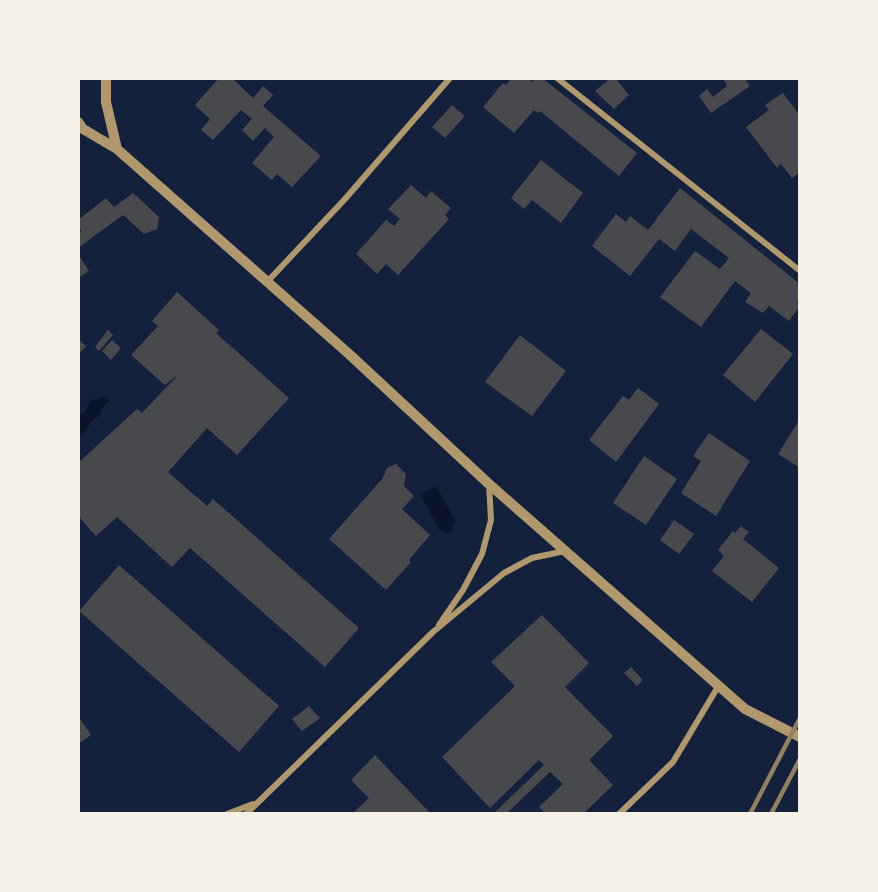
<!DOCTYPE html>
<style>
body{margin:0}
#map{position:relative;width:878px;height:892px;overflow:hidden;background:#14213d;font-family:Georgia,serif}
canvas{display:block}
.frame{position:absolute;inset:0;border:80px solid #f6f1e7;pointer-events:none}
</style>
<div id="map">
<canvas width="878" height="892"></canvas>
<div class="frame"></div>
</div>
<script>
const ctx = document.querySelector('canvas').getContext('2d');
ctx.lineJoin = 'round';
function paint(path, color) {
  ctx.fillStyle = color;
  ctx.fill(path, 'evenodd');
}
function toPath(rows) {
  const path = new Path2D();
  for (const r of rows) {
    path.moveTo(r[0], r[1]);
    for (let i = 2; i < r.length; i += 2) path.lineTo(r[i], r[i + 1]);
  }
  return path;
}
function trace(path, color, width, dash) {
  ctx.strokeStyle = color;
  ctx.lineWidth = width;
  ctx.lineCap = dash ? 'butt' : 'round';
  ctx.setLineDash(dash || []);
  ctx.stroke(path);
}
const water = toPath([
 [105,396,109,401,101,410,100,415,91,421,86,431,78,435,78,415,85,412,90,401],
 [436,486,456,522,453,524,453,530,447,534,443,530,440,531,420,494]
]);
const building = toPath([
 [219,78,232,78,253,98,263,86,273,95,263,106,321,156,292,187,277,174,272,180,252,163,274,137,265,128,253,141,242,130,252,119,241,110,213,140,201,130,210,119,195,105],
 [512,78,527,78,532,82,535,78,542,78,637,153,619,176,540,111,538,113,534,110,514,133,483,107,503,83,506,85],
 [611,78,615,78,629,95,614,109,595,91],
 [723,78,744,78,750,86,711,113,699,96,707,89,713,97,727,86],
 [783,93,800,116,800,172,792,178,781,164,777,168,746,127,769,110,765,105],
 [452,105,465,116,445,138,432,127],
 [541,160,583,193,561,223,532,200,524,209,511,198],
 [411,185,426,198,431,191,451,208,445,215,449,219,398,275,386,264,377,274,356,254,386,220,394,226,400,219,388,209],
 [680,188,800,284,800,298,797,303,800,306,789,321,769,306,763,313,745,302,751,293,735,281,701,327,660,297,695,251,720,269,729,258,691,229,675,251,659,239,630,276,592,246,616,214,626,222,630,216,648,230],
 [133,193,159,217,157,229,144,234,123,215,78,248,78,234,81,232,78,220,106,198,114,207],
 [78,254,89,271,78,278],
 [177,292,219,330,216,333,289,398,237,455,207,428,168,472,207,506,213,499,359,628,325,667,190,548,172,567,117,517,96,536,78,516,78,463,137,409,142,413,179,374,165,385,131,355,158,326,152,321],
 [761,329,793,354,755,402,723,375],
 [108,330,113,335,99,351,95,347],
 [520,335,566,371,532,416,485,382],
 [78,339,86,346,78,355],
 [112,340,121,348,111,360,102,351],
 [638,388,659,404,616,462,589,440,623,396,629,400],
 [800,419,800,468,778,454],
 [709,433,750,461,716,516,681,493,701,461,693,456],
 [644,456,677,479,646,525,613,503],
 [396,464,406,474,404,486,414,496,402,509,430,535,409,560,411,562,386,590,329,539,382,479,387,468],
 [674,520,694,534,679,554,660,540],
 [741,526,749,532,743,539,779,568,752,602,712,571,724,556,718,550,733,531,735,533],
 [119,565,279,706,239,752,79,611],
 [542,615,589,663,565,687,613,736,589,760,613,785,583,814,546,814,539,807,563,784,550,772,506,814,493,814,544,765,539,760,490,808,442,757,515,686,491,662],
 [631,667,643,680,637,686,624,673],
 [309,706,320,718,302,731,292,719],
 [78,716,91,735,78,744],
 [375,755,431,814,352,814,369,798,351,780]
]);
const minor = toPath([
 [557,78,799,270],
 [267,282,345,199,450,78],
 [439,625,463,590,482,554,491,520,489,484],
 [227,814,253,804],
 [246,814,433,632,504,573,532,558,565,551],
 [619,814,673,762,719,685]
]);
const tertiary = toPath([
 [106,78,106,102,117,149],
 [78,122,83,129,117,149,349,354,489,484,745,709,800,737]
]);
const rail = toPath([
 [750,814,800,718],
 [771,814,800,759]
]);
paint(water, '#0b132b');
paint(building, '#48494c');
trace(minor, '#b1986c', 6);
trace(tertiary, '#b1986c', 10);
trace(rail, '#918062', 4.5);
</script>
